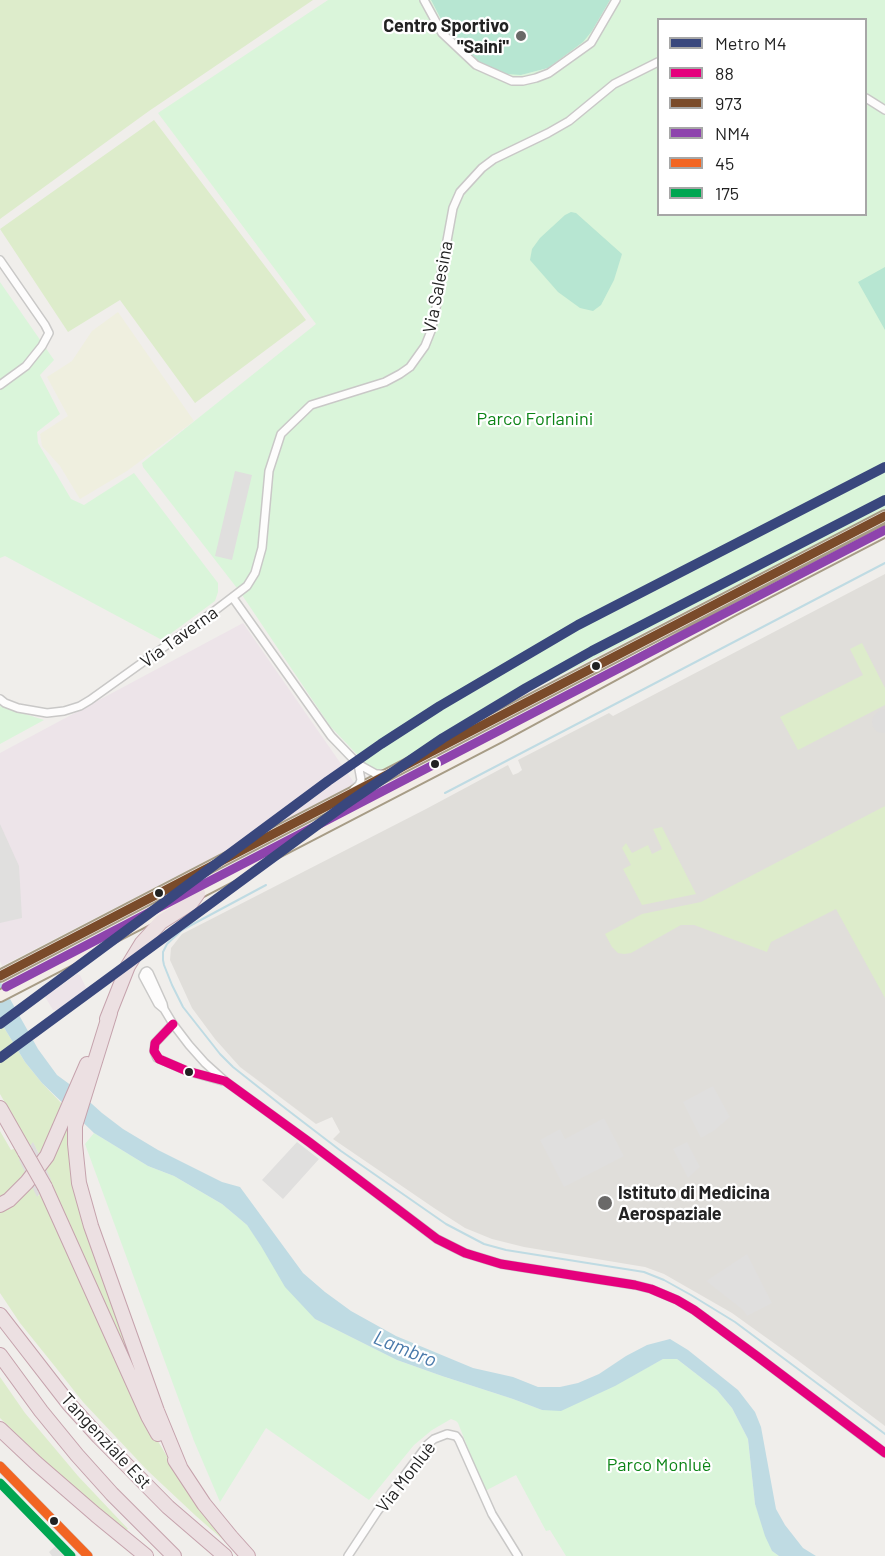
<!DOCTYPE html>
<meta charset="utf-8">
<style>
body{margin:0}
#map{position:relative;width:885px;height:1556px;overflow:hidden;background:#f0eeeb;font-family:Barlow,sans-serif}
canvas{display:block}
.legend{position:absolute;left:657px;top:18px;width:210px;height:198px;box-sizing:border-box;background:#fff;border:2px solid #a7a7a7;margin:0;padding:8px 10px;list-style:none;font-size:18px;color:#222}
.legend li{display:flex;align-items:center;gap:12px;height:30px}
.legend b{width:30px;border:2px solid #a7a7a7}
</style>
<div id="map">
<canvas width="885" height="1556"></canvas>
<ul class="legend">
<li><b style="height:8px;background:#39477d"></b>Metro M4</li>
<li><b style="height:8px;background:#e5007d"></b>88</li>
<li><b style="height:8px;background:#7a4b2a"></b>973</li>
<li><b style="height:8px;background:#8e44ad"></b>NM4</li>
<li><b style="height:8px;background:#f26522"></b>45</li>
<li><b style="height:8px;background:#00a651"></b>175</li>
</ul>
</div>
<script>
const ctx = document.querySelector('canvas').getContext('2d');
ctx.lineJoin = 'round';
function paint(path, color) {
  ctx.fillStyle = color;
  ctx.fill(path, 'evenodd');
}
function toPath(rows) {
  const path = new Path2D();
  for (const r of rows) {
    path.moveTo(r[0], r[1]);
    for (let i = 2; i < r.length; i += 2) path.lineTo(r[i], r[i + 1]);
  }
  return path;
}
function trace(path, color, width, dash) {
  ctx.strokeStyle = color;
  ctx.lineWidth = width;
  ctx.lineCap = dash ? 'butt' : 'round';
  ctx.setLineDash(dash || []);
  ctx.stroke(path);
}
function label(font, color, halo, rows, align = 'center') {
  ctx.font = font + ' Barlow,sans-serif';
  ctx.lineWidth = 4.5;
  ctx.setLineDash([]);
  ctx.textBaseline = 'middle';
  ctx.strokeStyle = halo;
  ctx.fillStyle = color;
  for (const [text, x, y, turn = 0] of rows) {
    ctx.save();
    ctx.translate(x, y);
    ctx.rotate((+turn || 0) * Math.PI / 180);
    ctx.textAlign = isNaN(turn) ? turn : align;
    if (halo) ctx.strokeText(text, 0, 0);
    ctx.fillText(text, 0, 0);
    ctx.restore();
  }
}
const industrial = toPath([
 [243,623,355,784,2,966,0,961,0,753],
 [77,974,80,975,87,990,59,1010,53,1010,44,995,50,990,53,991]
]);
const airport = toPath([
 [885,574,885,1426,796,1359,732,1313,664,1274,645,1267,524,1247,492,1239,465,1228,434,1208,333,1139,340,1132,332,1117,316,1124,240,1067,215,1039,192,1008,170,960,171,948,182,934,426,809,508,765,513,775,518,773,522,770,518,760,609,713,613,716]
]);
const farmland = toPath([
 [118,312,194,421,127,471,80,499,60,466,42,446,40,434,68,416,47,377,72,361,92,331]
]);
const grass = toPath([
 [0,0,313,0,149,111,0,219],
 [154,120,306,320,195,403,120,300,68,332,0,229],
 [862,643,885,688,885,705,798,750,780,717,863,675,850,649],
 [885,806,885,998,836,909,771,942,767,952,694,925,681,925,631,953,624,954,618,953,612,947,605,934,642,914,701,902],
 [662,827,696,894,642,905,623,869,631,865,622,848,626,843,632,853,648,845,652,854,662,849,653,829],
 [0,1021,25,1062,42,1083,64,1106,43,1151,39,1154,33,1143,30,1146,0,1094],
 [70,1120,71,1153,145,1392,49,1182,45,1167],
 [0,1131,11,1150,19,1147,26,1174,15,1187,0,1199],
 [30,1182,38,1196,42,1190,148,1422,159,1443,171,1463,230,1543,228,1544,196,1516,148,1471,115,1436,83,1402,57,1369,20,1323,0,1293,0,1209],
 [0,1377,25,1413,78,1476,128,1529,125,1531,53,1469,0,1418]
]);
const park = toPath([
 [328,0,431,0,446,29,521,75,548,68,592,31,610,0,885,0,885,509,469,722,386,768,377,770,368,766,330,726,240,592,143,467,142,463,316,324,158,113],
 [658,20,866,20,866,214,658,214],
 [0,282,54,360,40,375,60,414,37,432,38,443,71,499,84,505,134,473,218,583,218,592,215,601,162,640,5,556,0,558],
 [0,706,44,720,0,744],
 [94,1133,148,1166,174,1176,222,1204,247,1225,315,1319,397,1360,442,1376,513,1399,542,1410,593,1396,663,1359,677,1359,717,1390,732,1408,748,1439,755,1504,772,1551,779,1556,566,1556,550,1530,546,1531,516,1475,485,1491,458,1423,456,1421,451,1419,432,1430,414,1445,369,1500,266,1428,220,1502,194,1441,85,1144]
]);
const pitch = toPath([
 [431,0,610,0,592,31,583,42,548,68,521,75,507,74,476,61,446,29],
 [571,212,576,213,622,254,614,280,601,305,593,311,580,308,558,292,530,260,532,249,540,238,565,215],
 [885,267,885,330,858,282]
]);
const parking = toPath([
 [235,471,252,475,232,560,215,556],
 [0,824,19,866,22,918,0,923],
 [713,1086,730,1117,715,1130,701,1138,683,1102],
 [604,1118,624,1156,564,1187,540,1140,560,1129,565,1139],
 [297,1142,319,1159,283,1199,262,1180],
 [687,1142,700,1167,688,1178,673,1149],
 [747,1254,772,1303,747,1316,743,1310,706,1281],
 [62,1540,78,1556,52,1556,49,1552]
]);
const water = toPath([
 [0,981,38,1049,57,1075,72,1086,102,1113,123,1129,158,1150,222,1182,240,1187,303,1273,325,1292,351,1311,396,1336,473,1368,513,1377,538,1387,560,1387,578,1383,599,1374,626,1356,647,1345,670,1339,688,1350,738,1390,755,1412,761,1427,776,1509,785,1525,803,1548,816,1556,779,1556,772,1551,765,1536,755,1504,748,1439,732,1408,717,1390,677,1359,663,1359,615,1386,561,1411,542,1410,513,1399,442,1376,397,1360,315,1319,285,1287,261,1246,247,1225,222,1204,174,1176,148,1166,94,1133,42,1083,25,1062,0,1021]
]);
const pier = toPath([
 [33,1142,51,1179,37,1197,19,1160]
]);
const stream = toPath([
 [445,793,885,563],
 [266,885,182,930,167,944,163,952,163,960,164,965,172,985,183,1007,220,1054,233,1067,281,1105,341,1151,446,1224,484,1244,506,1250,644,1272,664,1280,691,1295,735,1322,885,1434]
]);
const taxiway = toPath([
 [883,722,885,720]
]);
const street = toPath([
 [424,0,442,33,476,65,512,81,523,81,536,78,549,73,591,43,616,0],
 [866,98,885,110],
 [0,260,45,325,49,333,42,346,26,366,0,385],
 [233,598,331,736,358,764,376,774,384,774],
 [0,699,5,703,18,708,47,713,64,711,80,706,90,700,213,612,247,586,255,573,262,548,269,471,281,434,311,405,385,382,400,374,410,367,425,346,431,331,435,315,442,268,453,208,460,192,482,168,494,159,548,133,569,121,614,84,658,62],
 [354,789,359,785,361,780,358,764],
 [164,1009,158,1004,143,976,145,972,147,971,149,973,163,1004,164,1009,173,1024,189,1045,205,1063,225,1081,309,1142,437,1239,465,1253,501,1264,635,1285,651,1289,677,1300,694,1310,758,1357,885,1453],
 [173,1024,155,1043,154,1051,157,1058,187,1071,223,1081],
 [0,1466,88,1556],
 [348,1556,377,1512,428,1444,434,1439,447,1434,456,1436,459,1440,492,1514,518,1556]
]);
const primary = toPath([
 [0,976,885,516],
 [0,996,499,737,733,610,885,531]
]);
const highway = toPath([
 [110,1013,75,1126,75,1144,79,1183,91,1226,157,1411,180,1467],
 [107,1019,128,966,142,943,161,922,191,903,198,893],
 [0,1108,25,1152],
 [45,1187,148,1416,158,1434],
 [0,1205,9,1200,27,1182,47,1156,87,1064],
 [0,1315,69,1404,99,1437,168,1507,225,1556],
 [0,1355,41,1411,77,1455,112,1494,174,1556],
 [0,1429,36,1463,96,1515,146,1556],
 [175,1460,204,1504,231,1537,248,1556]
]);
const highwayBridge = toPath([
 [25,1152,45,1187]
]);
const bus1 = toPath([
 [173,1024,155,1043,154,1051,159,1059,187,1071,225,1081,309,1142,437,1239,465,1253,501,1264,635,1285,651,1289,677,1300,694,1310,758,1357,885,1453]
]);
const bus2 = toPath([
 [0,976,885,516]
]);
const bus3 = toPath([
 [6,987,885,530]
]);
const bus4 = toPath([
 [0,1466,88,1556]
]);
const bus5 = toPath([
 [0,1483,71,1556]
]);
const metro1 = toPath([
 [0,1024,328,781,381,744,440,706,578,625,885,467],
 [0,1058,346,804,443,738,526,688,592,651,885,500]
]);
const markers = [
 [521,36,6,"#6a6968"],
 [596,666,5,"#222"],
 [435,764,5,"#222"],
 [159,893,5,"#222"],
 [189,1072,5,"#222"],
 [605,1203,8,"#6a6968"],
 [54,1521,5,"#222"]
];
const poiNames = [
 ["Centro Sportivo",509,26],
 ["\"Saini\"",509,47],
 ["Istituto di Medicina",618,1193,"left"],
 ["Aerospaziale",618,1214,"left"]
];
const streetNames = [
 ["Via Salesina",438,287,-79],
 ["Via Taverna",179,637,-36],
 ["Tangenziale Est",106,1441,47],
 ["Via Monluè",406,1477,-52]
];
const parkNames = [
 ["Parco Forlanini",535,419],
 ["Parco Monluè",659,1465]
];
const waterNames = [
 ["Lambro",405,1349,22]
];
paint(industrial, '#ede4e9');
paint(airport, '#e0deda');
paint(farmland, '#efefdf');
paint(grass, '#ddeccb');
paint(park, '#daf5da');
paint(pitch, '#b7e6d2');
paint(parking, '#e0dfde');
paint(water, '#bfdbe3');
paint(pier, '#dedddd');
trace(stream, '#bfdbe3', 2);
trace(taxiway, '#dedddc', 22);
trace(street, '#c9c8c7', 10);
trace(primary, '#a79c86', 14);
trace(highway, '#c5a2ac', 16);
trace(street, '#fdfcfc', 7);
trace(primary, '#f3ede7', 10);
trace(highway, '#ece0e2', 14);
trace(highwayBridge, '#c5a2ac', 16, []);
trace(highwayBridge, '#ece0e2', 14);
trace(bus1, '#e5007d', 9);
trace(bus2, '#7a4b2a', 9);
trace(bus3, '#8e44ad', 9);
trace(bus4, '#f26522', 9);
trace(bus5, '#00a651', 9);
trace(metro1, '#39477d', 10);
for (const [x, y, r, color] of markers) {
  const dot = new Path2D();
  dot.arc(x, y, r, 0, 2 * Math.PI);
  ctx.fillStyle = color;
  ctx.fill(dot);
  trace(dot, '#fff', 2);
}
label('bold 18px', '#222', '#fff', poiNames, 'right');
label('18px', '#222', '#fff', streetNames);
label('18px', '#0c8416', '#fff', parkNames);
label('italic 20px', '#4a7aab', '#fff', waterNames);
</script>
